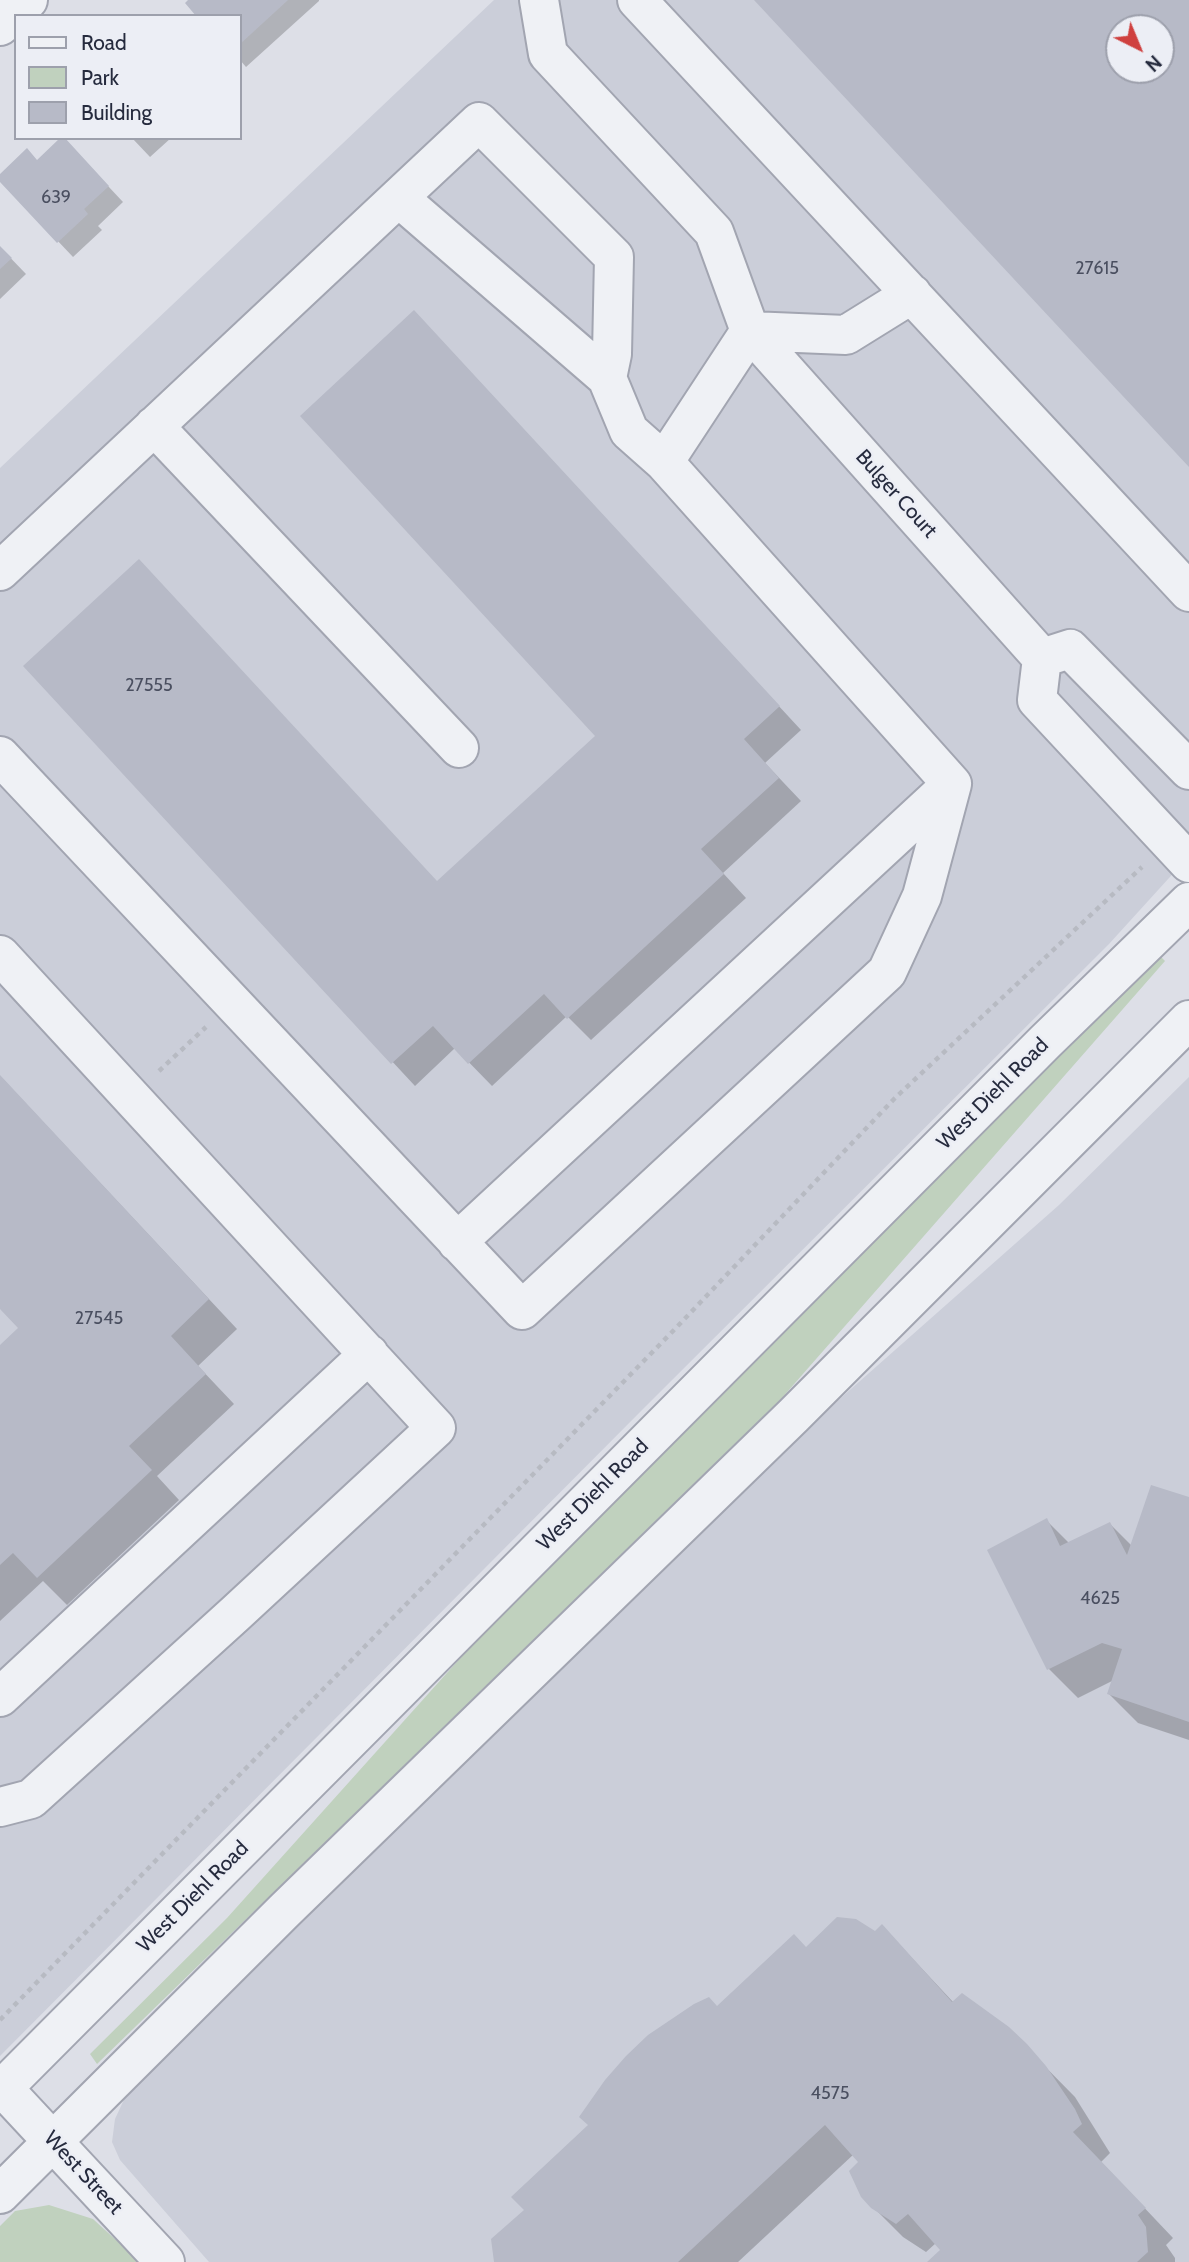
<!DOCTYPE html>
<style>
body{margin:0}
#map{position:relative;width:1189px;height:2262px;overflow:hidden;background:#dddfe7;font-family:Cabin,sans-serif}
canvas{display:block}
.legend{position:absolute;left:14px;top:14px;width:228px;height:126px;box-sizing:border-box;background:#eceef5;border:2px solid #9da0ac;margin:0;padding:9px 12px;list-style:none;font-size:21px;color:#262b3e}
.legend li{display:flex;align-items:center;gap:14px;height:35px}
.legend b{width:35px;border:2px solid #9da0ac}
.north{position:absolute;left:1105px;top:14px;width:70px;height:70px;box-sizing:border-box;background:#eceef5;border:2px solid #9da0ac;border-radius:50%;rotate:137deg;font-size:19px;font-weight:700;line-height:28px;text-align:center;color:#262b3e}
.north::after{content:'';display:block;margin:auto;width:24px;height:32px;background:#cf403f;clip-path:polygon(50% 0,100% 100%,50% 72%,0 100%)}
</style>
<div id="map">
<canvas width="1189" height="2262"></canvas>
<ul class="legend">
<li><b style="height:9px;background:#eff1f5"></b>Road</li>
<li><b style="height:19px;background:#c0d1be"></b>Park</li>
<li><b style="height:19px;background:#b7bac7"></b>Building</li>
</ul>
<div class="north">N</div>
</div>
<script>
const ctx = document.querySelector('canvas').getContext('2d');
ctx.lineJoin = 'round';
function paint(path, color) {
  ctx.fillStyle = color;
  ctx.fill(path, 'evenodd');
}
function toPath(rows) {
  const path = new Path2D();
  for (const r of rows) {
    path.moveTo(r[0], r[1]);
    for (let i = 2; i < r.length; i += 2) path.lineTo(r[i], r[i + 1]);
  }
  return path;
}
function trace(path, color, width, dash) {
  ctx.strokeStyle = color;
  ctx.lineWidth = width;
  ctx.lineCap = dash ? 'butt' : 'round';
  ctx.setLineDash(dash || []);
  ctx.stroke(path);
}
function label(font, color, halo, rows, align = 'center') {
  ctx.font = font + ' Cabin,sans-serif';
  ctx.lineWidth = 5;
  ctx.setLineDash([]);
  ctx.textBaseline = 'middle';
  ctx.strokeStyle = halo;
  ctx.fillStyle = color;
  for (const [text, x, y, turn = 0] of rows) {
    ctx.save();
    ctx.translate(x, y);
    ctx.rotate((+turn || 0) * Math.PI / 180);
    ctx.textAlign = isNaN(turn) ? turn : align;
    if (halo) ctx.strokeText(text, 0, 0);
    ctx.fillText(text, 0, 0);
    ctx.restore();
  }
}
const built = toPath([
 [494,0,1189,0,1189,856,1109,944,646,1406,0,2056,0,468],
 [1119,28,1161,28,1161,70,1119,70],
 [1189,1077,1189,2262,209,2262,120,2160,112,2142,115,2119,128,2091,808,1427,1059,1205]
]);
const green = toPath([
 [1161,957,1165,961,781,1399,97,2064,90,2054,227,1918,481,1635,964,1148],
 [49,2205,93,2219,140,2262,0,2262,0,2226,15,2211]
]);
const shadow = toPath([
 [191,0,319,0,319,1,246,67,240,60,240,16],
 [132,138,171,138,150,157],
 [78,154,123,202,98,226,102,230,73,257,0,180,0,176],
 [0,247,26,274,0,299],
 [436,335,801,730,765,763,801,801,723,873,746,898,591,1040,567,1016,492,1086,455,1048,415,1086,25,666,438,883,597,736],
 [0,1076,237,1329,198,1366,234,1404,157,1476,179,1500,67,1605,43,1581,0,1621,0,1347,20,1328,0,1307],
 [1189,1499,1189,1740,1138,1723,1109,1694,1114,1680,1078,1698,1049,1669,989,1550,1046,1520,1069,1543,1110,1524,1132,1546],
 [882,1926,954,2003,1007,2028,1075,2097,1110,2153,1101,2162,1173,2238,1166,2245,1175,2258,1175,2262,930,2262,943,2250,936,2243,926,2252,903,2237,873,2207,861,2162,854,2154,738,2262,496,2262,526,2210,718,2008,806,1949,875,1933]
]);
const building = toPath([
 [188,0,288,0,240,44,240,16,196,16,185,3],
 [754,0,1189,0,1189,467],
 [1119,28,1161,28,1161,70,1119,70],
 [60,138,65,138,109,186,84,209,88,214,57,243,0,182,0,174,27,148,37,160],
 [0,246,12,258,0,269],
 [414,310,780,706,744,739,779,778,701,849,724,874,567,1019,544,994,468,1064,433,1026,391,1064,23,666,139,559,437,881,595,736,300,416],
 [0,1075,209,1299,171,1336,206,1374,129,1446,152,1470,37,1578,13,1553,0,1565,0,1345,18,1328,0,1309],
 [1151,1485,1189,1497,1189,1722,1107,1694,1122,1649,1102,1643,1047,1670,987,1550,1047,1518,1060,1546,1110,1522,1127,1555],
 [837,1917,856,1919,875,1931,882,1924,952,2002,962,1993,1009,2027,1027,2044,1046,2066,1075,2109,1082,2124,1073,2132,1146,2208,1138,2215,1146,2227,1148,2252,1137,2262,927,2262,940,2250,908,2214,896,2224,871,2208,861,2197,849,2171,858,2162,825,2125,678,2262,494,2262,491,2239,524,2210,511,2197,588,2125,579,2117,605,2080,626,2056,648,2035,694,2004,709,1997,717,2006,794,1934,806,1947]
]);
const path = toPath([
 [159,1071,206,1027],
 [0,2020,674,1330,895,1098,1142,867]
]);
const minor = toPath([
 [539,0,548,54,714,232,750,331,1042,658,1037,700,1189,863],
 [637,0,1189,592],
 [0,26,28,0],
 [399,198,607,378],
 [750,331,846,335,912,294],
 [154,426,459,748],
 [0,571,479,122,614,257,612,354,607,378,629,431,664,462,750,331],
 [1042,658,1070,649,1189,770],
 [0,756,522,1310,887,972,922,896,952,784,664,462],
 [0,955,436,1428,235,1614,31,1799,0,1807],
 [457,1242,952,784],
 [0,1697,369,1354],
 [0,2085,165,2262],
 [0,2091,1045,1042,1189,902],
 [0,2194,284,1911,793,1416,1189,1020]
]);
const numberNames = [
 ["639",56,198],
 ["27615",1097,269],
 ["27555",149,686],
 ["27545",99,1319],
 ["4625",1100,1599],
 ["4575",830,2094]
];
const streetNames = [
 ["Bulger Court",896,494,48],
 ["West Diehl Road",993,1094,-45],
 ["West Diehl Road",593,1495,-45],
 ["West Diehl Road",193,1897,-45],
 ["West Street",83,2173,47]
];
paint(built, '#cbced9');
paint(green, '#c0d1be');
paint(shadow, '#0003');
paint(building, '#b7bac7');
trace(minor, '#a2a5b1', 42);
trace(path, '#b7bac2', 4.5, [5, 5]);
trace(minor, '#eff1f5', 38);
label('18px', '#4a4f60', null, numberNames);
label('21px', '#262b3e', '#eceef5', streetNames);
</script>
